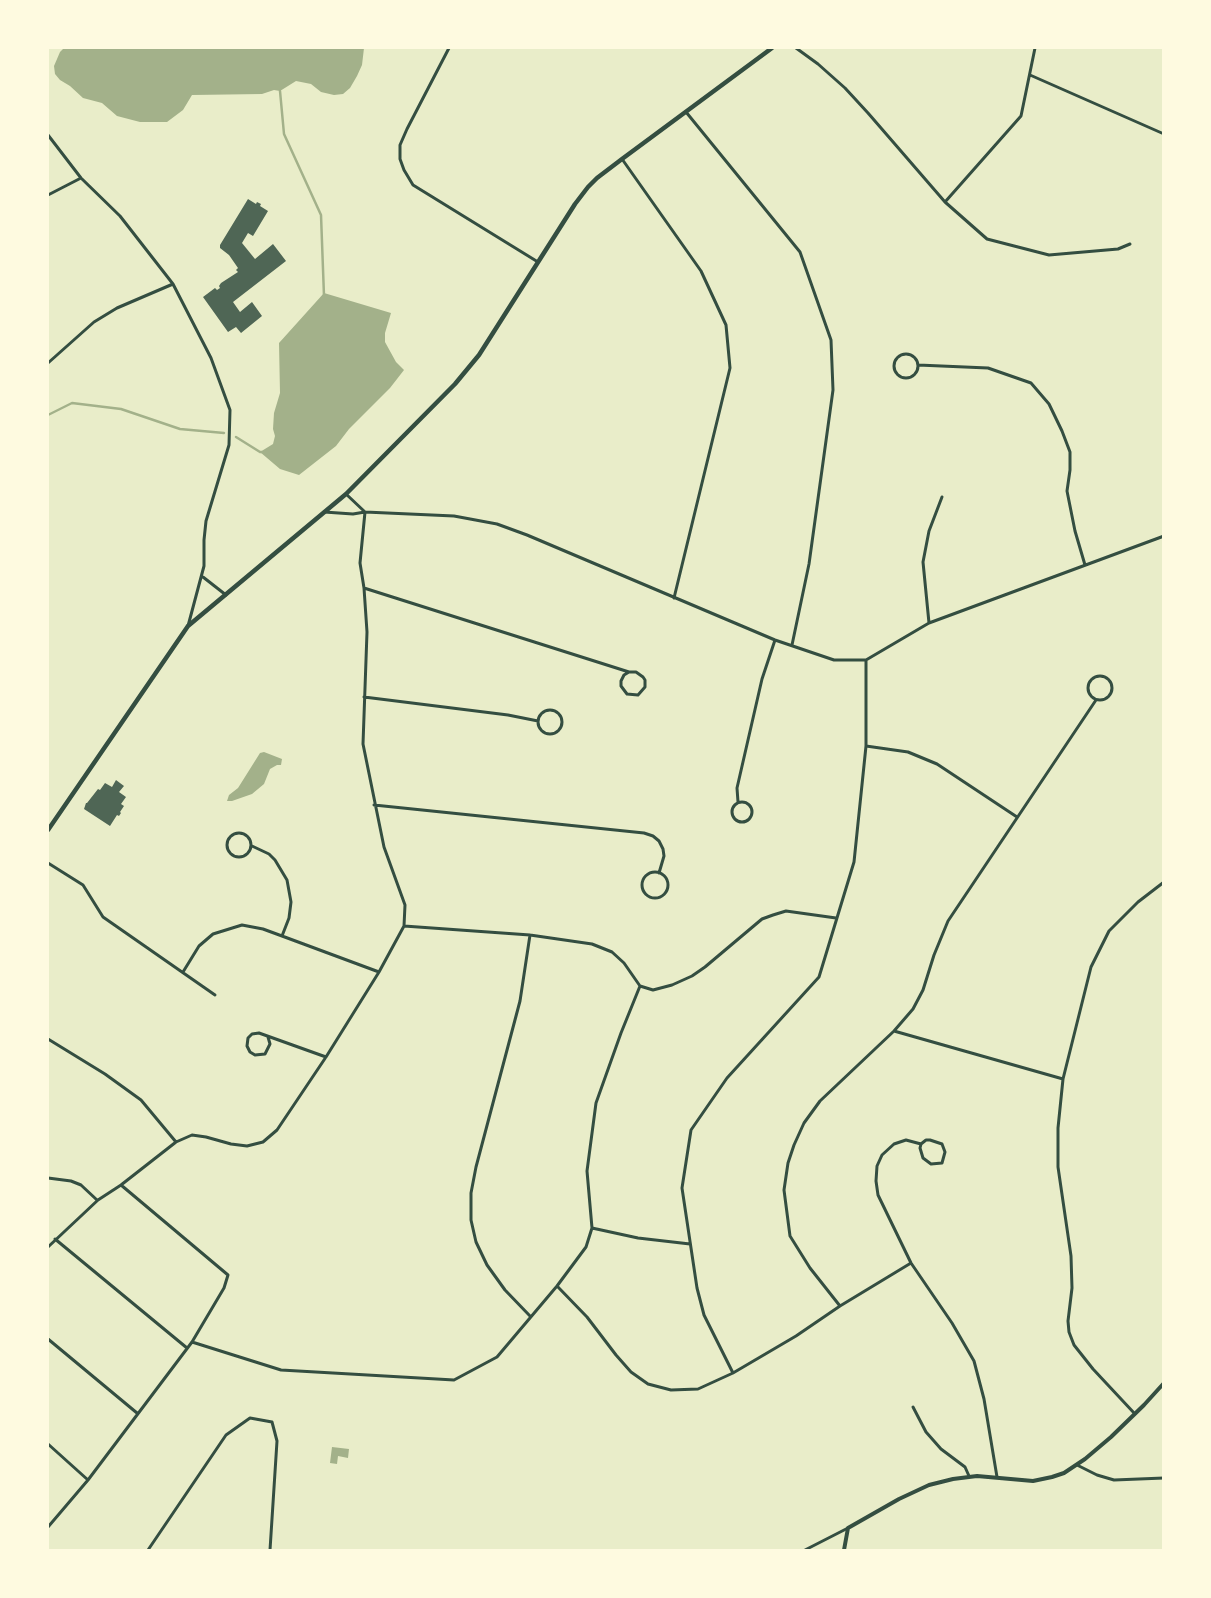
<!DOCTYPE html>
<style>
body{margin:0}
#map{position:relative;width:1211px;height:1598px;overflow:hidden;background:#e9edc9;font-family:"PT Sans Narrow",sans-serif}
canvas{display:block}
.frame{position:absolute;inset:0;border:49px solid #fefae0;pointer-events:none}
</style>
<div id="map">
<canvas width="1211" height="1598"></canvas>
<div class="frame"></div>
</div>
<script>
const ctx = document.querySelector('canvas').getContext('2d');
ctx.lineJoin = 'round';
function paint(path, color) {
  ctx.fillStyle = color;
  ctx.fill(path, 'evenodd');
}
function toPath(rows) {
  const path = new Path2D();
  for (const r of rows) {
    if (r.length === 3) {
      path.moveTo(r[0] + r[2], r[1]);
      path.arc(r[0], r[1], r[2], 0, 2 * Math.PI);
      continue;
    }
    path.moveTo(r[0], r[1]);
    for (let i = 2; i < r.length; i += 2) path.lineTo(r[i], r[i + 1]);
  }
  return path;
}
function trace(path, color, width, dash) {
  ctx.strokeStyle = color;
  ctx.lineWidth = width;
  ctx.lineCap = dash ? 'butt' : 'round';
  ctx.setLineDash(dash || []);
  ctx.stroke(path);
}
const water = toPath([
 [64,48,364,48,362,65,357,76,350,88,343,94,334,95,321,92,311,84,296,81,280,91,274,90,262,94,192,95,183,110,167,122,140,122,117,116,102,103,83,98,70,86,60,80,55,74,54,66,60,52],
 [324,293,391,313,385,333,385,342,396,362,404,370,390,388,349,429,336,446,299,475,280,469,260,452,273,444,275,436,273,429,274,413,280,393,279,343],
 [264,752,282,759,281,765,277,765,270,769,264,784,252,794,232,801,227,801,229,795,238,788,260,753],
 [332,1447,349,1449,348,1458,338,1456,337,1464,330,1463]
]);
const stream = toPath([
 [280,91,284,134,321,215,324,296],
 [48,415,72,403,121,409,180,429,224,433],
 [236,437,260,452,262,452]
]);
const building = toPath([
 [248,199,256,204,257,202,261,204,260,206,268,211,253,236,248,233,242,243,255,259,273,244,286,261,233,302,240,312,252,302,262,316,241,333,236,327,228,332,203,297,215,288,217,290,220,288,219,286,221,283,238,272,236,270,238,268,229,255,220,248,220,245],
 [116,780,124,786,119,792,126,797,121,804,124,806,120,812,121,813,119,816,117,815,110,826,84,809,86,803,87,803,98,789,100,790,105,783,112,787]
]);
const minor = toPath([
 [449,48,407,129,400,145,400,159,404,170,413,185,538,262],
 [796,48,818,64,845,88,868,113,945,202,987,239,1049,255,1118,249,1130,244],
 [1030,75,1164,134],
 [686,112,800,252,831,340,833,390,809,564,792,645],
 [48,135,81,178,120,216,173,284,211,358,230,410,229,445,206,521,204,540,204,566,188,626],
 [622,159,701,271,726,325,730,368,674,598],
 [48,195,81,178],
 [945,202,1021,116,1035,48],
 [906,366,12],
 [48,363,94,322,117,308,173,284],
 [918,365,988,368,1031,383,1049,404,1062,431,1070,452,1070,470,1067,491,1075,531,1085,565],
 [346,494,365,512,454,516,497,524,527,535,775,640,834,660,866,660,929,623,1164,536],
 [203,577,226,595],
 [364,588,629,672,636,672,643,677,645,680,645,687,638,695,627,694,621,686,621,681,624,675,629,672],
 [929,623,923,562,929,531,942,497],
 [1100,688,12],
 [364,697,508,715,538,721],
 [550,722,12],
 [866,746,908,752,937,764,1017,817],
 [742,812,10],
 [738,802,737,788,762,679,775,640],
 [374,805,644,833,653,836,659,841,663,849,664,856,659,873],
 [239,845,12],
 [252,846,269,854,275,860,287,880,291,902,289,918,282,936],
 [48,863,83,885,103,917,215,995],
 [655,885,13],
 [404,926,530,935,592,944,612,952,624,963,640,986],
 [530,935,520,1001,476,1167,471,1193,471,1220,476,1242,487,1265,505,1290,530,1316],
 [183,972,199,946,213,934,242,925,263,929,282,936,379,972],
 [640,986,653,990,672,985,692,976,705,967,762,919,773,915,786,911,836,918],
 [894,1031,1063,1079],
 [268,1037,270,1044,265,1054,255,1055,250,1052,247,1046,248,1038,252,1034,259,1033,326,1057],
 [48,1039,105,1074,141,1100,176,1142],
 [926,1140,930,1140,942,1144,945,1152,942,1163,931,1164,923,1158,920,1148,921,1144,926,1140],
 [921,1144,906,1140,894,1144,882,1155,877,1166,876,1181,878,1195,911,1263,952,1323,974,1361,984,1399,997,1477],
 [48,1178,71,1181,81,1185,97,1200],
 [592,1228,638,1238,690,1244],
 [55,1239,187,1348],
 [48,1247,98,1200,121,1185,176,1142,192,1135,206,1137,231,1144,247,1146,263,1142,277,1130,326,1057,379,972,404,926,405,905,384,847,363,744,367,632,364,588,360,563,365,512,353,514,324,512],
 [557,1286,587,1317,616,1355,631,1372,648,1384,671,1390,698,1389,733,1373,796,1336,840,1306,911,1263],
 [840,1306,810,1268,790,1236,784,1190,788,1163,794,1145,804,1123,820,1101,894,1031,913,1009,923,990,934,955,948,921,1096,700],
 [48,1339,137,1413],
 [192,1342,281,1370,454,1380,497,1357,557,1286,586,1247,592,1228,587,1171,596,1103,621,1033,640,986],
 [733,1373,704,1315,697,1288,682,1188,691,1130,727,1078,819,977,854,862,866,746,866,660],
 [913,1407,926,1432,941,1449,965,1467,969,1476],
 [1135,1414,1093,1369,1074,1345,1069,1332,1068,1321,1072,1288,1071,1256,1058,1167,1058,1128,1063,1079,1091,967,1109,931,1138,902,1164,882],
 [48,1444,88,1480],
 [1077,1465,1097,1475,1114,1480,1164,1478],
 [48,1527,88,1480,192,1342,224,1288,228,1275,121,1185],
 [148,1550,226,1435,250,1418,272,1422,277,1441,270,1550],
 [805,1550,848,1528]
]);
const tertiary = toPath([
 [844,1550,848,1528,899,1499,929,1485,953,1479,977,1476,1033,1481,1052,1477,1064,1473,1085,1459,1111,1437,1144,1405,1164,1383]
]);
const secondary = toPath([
 [48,830,188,626,346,494,455,384,479,355,575,204,588,187,597,178,622,159,772,48]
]);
paint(water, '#a3b18a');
trace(stream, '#a3b18a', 2.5);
paint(building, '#4f6655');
trace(minor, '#344e41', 3);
trace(tertiary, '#344e41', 4);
trace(secondary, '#344e41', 4.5);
</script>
